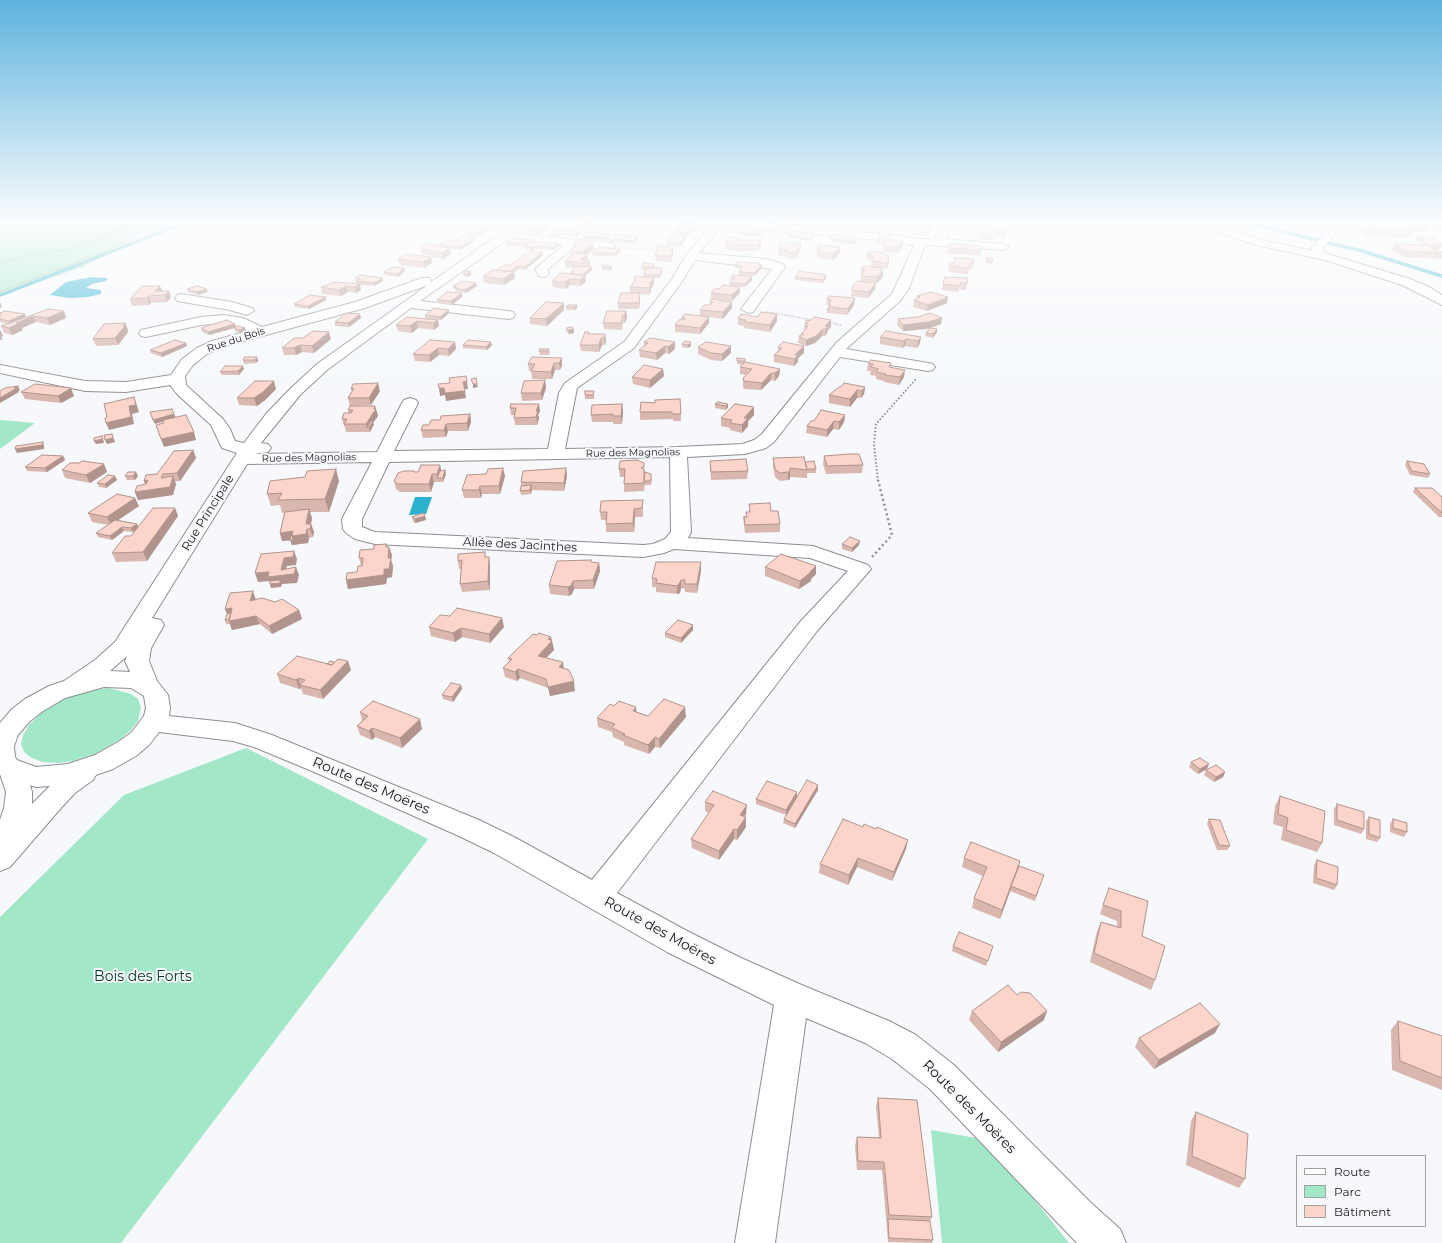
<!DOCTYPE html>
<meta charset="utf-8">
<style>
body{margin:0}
#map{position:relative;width:1442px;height:1243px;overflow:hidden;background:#f6f8fb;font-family:Montserrat,sans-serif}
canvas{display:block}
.legend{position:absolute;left:1296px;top:1155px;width:130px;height:72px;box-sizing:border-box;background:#f6f8fb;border:1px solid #a0a2a4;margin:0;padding:5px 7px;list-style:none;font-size:12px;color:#202122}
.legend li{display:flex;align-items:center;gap:8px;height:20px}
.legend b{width:20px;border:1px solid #a0a2a4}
</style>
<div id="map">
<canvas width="1442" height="1243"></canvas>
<ul class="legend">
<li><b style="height:5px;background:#fff"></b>Route</li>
<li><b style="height:11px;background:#a2e8c7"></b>Parc</li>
<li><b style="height:11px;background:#fcd4ca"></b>Bâtiment</li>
</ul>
</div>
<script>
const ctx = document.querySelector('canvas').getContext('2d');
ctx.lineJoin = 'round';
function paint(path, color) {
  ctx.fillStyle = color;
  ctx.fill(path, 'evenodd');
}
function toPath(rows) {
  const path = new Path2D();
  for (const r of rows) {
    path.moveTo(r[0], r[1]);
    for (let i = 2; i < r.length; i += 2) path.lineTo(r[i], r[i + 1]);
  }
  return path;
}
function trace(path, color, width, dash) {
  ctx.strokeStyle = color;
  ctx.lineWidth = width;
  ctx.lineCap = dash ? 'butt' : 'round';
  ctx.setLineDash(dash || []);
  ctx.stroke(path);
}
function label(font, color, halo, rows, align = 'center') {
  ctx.font = font + ' Montserrat,sans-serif';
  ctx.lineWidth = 4;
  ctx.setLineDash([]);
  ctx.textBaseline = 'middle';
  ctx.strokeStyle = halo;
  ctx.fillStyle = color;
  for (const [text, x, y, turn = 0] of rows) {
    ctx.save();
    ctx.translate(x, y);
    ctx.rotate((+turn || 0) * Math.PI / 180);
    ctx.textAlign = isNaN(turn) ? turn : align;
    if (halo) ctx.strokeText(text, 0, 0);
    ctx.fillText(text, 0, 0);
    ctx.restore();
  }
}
const green = toPath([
 [163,222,83,267,0,296,0,223],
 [0,420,35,423,0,449],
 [109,688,131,694,138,699,141,707,138,721,130,731,119,740,97,753,73,761,57,763,43,762,32,758,24,752,21,744,23,735,29,725,44,710,72,695,95,690],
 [246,748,428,839,121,1243,0,1243,0,917,124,795],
 [931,1130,987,1140,1069,1243,942,1243]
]);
const water = toPath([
 [182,222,191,222,0,297,0,294],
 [91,277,108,278,106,281,92,284,86,288,101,290,101,294,88,297,69,298,50,295,66,282],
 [415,497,432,497,426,514,409,515]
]);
const stream = toPath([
 [1243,222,1362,251,1442,276]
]);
const pathFar2 = toPath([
 [626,248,659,250],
 [0,264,21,257,72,249,138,222],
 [0,292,147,235,171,222],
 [767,312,813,320],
 [828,322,841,325]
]);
const pathFar1 = toPath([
 [878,481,874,444,876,424,916,379]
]);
const path = toPath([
 [872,557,892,535,878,480]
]);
const minor = toPath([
 [517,222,530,222,515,234,610,243,616,246,610,249,576,246,547,270,549,273,547,276,543,277,539,276,535,269,564,245,507,240,420,301,508,311,513,312,515,315,513,318,508,319,411,308,327,370,300,395,261,443,268,444,271,448,268,452,254,454,377,452,402,403,404,400,410,398,416,400,418,403,394,451,548,449,559,393,565,383,624,342,672,279,687,254,711,225,705,222,752,222,902,236,917,239,935,239,941,222,951,222,946,239,1003,244,1009,247,1003,250,925,245,909,288,901,300,846,349,928,363,933,364,935,367,933,370,928,371,840,357,774,442,766,448,745,454,687,457,691,532,688,538,813,546,868,565,871,569,817,631,617,893,689,932,739,957,804,986,889,1021,916,1035,954,1065,1090,1202,1120,1229,1126,1243,1077,1243,930,1089,892,1059,865,1043,806,1018,775,1243,735,1243,774,1005,667,952,494,853,459,836,312,771,254,747,233,741,159,732,149,745,136,756,113,769,96,775,93,780,75,793,61,808,10,867,0,871,0,820,4,808,6,792,0,774,0,723,12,709,25,699,49,686,64,681,95,660,115,642,237,453,222,448,211,425,177,394,170,385,126,392,85,391,0,373,0,365,85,381,126,382,171,375,182,359,197,348,212,341,248,331,235,325,224,323,201,325,146,337,141,336,139,333,141,330,201,317,224,315,243,318,262,327,355,302,422,278,430,278,431,282,517,222],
 [722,226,902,242,914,246,892,294,837,342,762,434,754,440,743,444,678,447,565,449,577,388,634,348,681,283,695,260,772,269,741,309,748,313,753,312,785,267,783,264,766,259,699,253,722,226],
 [428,285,317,364,290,389,266,414,244,443,235,441,230,429,223,419,186,385,185,376,193,365,207,354,222,347,365,308,428,285],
 [670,457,671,532,665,539,653,544,643,545,375,532,362,527,362,519,389,462,670,457],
 [372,462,342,519,343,529,346,533,355,539,375,544,643,557,664,553,674,549,810,558,848,571,801,621,592,880,514,837,479,820,272,735,235,723,169,716,170,708,168,695,157,681,149,661,151,648,164,625,161,620,152,618,247,464,372,462],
 [127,656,125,661,130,672,110,671,127,656],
 [104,687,131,688,144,696,146,708,144,716,131,733,118,742,95,755,68,764,36,767,17,760,15,757,14,746,18,735,30,721,43,711,65,698,104,687],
 [30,785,36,787,50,786,32,804,32,792,30,785],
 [1183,222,1201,222,1262,240,1313,251,1311,248,1313,246,1335,222,1346,222,1323,248,1325,253,1410,279,1429,287,1442,295,1442,305,1402,285,1325,260,1256,245,1183,222],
 [181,294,232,302,252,308,254,311,247,315,230,310,177,301,175,298,177,295,181,294]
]);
const wall = toPath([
 [473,222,501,222,496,225,483,226,475,225,475,223],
 [534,222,549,222,550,227,538,235,529,234,528,224],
 [575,222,593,222,588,226,576,225],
 [637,222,662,222,656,228,651,227,651,226,637,225],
 [807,222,804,227,792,226,792,223],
 [851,222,872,222,870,228,865,227,864,230,853,229,854,227,855,224,850,224],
 [975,222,993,222,991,228,1007,229,1005,238,995,237,994,241,979,239,982,228,977,228,977,225,975,225],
 [698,224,699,227,686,236,679,235,679,233,675,232,675,230],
 [931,226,931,229,928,236,913,235,914,230,911,230,912,227],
 [1363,226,1399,228,1400,227,1410,228,1411,227,1427,230,1426,232,1413,232,1411,238,1366,236,1361,232],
 [487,229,488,231,477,236,467,235,466,232],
 [581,230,581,233,576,237,550,236,550,233],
 [739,232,763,232,759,237,739,235],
 [609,234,610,237,605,241,583,239,582,236],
 [788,235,813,236,810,241,788,238],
 [638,236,638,239,633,244,609,242,608,239],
 [1417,237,1442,244,1442,248,1432,248,1442,252,1442,259,1402,257,1392,250,1394,244,1422,245,1415,240],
 [739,238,739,240,761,240,761,246,757,251,735,251,725,249,725,243],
 [830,238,857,240,854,245,830,241],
 [685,239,681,246,667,245,667,242],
 [878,239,903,241,902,247,899,253,883,252,884,245,877,244],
 [476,240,460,250,450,249,451,254,443,259,421,254,420,248,439,246,439,245,455,241],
 [535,240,535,242,559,246,554,250,535,249,532,251,526,250,526,247,508,246,507,243],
 [577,241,594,249,587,254,588,254,588,260,587,261,590,261,590,266,592,270,585,276,586,281,581,286,570,285,566,289,553,287,552,281,571,274,571,271,574,268,565,267,565,261,570,256,570,251,574,248,573,244],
 [801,244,801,249,795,259,786,258,786,256,778,255,778,249],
 [673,246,673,252,671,262,656,261,655,255],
 [982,246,980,256,947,253,948,248],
 [620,249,620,252,615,256,593,256,592,253],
 [817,252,840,253,833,260,817,258],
 [867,252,889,256,888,266,887,269,882,268,882,270,883,271,883,277,877,283,876,283,875,289,868,298,851,296,852,290,861,282,862,275,861,275,861,269,871,267,872,261,866,258],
 [543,255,525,270,518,269,514,272,515,278,504,285,484,283,483,276,497,270],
 [431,257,432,263,424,268,399,265,398,259],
 [987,258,993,258,992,264,986,263],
 [974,259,972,270,969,269,968,274,948,272,949,266,954,263],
 [759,263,759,265,762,265,762,268,754,276,739,275,739,272,741,268,735,268,735,265],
 [654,264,654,268,662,272,660,278,654,278,654,284,651,288,651,291,649,295,640,294,640,300,639,309,618,309,618,303,630,293,630,287,634,281,634,279,644,277,645,270,642,270,642,267],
 [611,266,612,269,610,271,602,270,602,267],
 [405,268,405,271,402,273,402,274,398,277,385,275,384,272],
 [471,271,471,274,468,277,463,276,463,273],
 [752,276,752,280,745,287,740,287,740,293,732,301,711,299,711,293,730,286,730,283,733,280,731,280,731,277],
 [795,277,826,278,823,283,795,280],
 [355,278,383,281,374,286,360,285,361,290,356,293,348,292,341,296,322,294,321,287,357,284],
 [968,278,966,290,959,289,959,292,942,290,943,284],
 [476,283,477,286,466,293,455,291,455,289,454,289,453,286],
 [187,289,208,292,198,295,188,292],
 [169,291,171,297,167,302,151,303,149,305,132,306,130,299],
 [462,293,462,297,452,305,437,303,437,300],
 [829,296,854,305,847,315,827,313,827,310,829,305,826,305,827,299],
 [917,296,948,297,947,303,927,311,913,307,914,300,917,299],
 [326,300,309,309,295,307,294,304],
 [710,302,732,302,732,308,723,319,709,317,709,323,700,334,675,332,675,325,682,320,682,317,700,316,700,310,710,305],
 [577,305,577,308,575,310,567,310,566,307],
 [564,310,547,326,530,324,530,318],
 [64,311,66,318,50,325,36,322,22,328,23,330,12,335,4,333,1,326,8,324,0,322,0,313,25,314,26,317],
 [626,311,627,318,625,323,623,323,622,330,604,329,603,323],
 [449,313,441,320,438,320,439,326,434,330,418,328,412,333,398,331,396,325,425,318,425,315],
 [777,314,777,321,770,332,744,328,744,326,738,325,738,319],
 [361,318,349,327,335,326,335,322],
 [898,319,941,324,931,328,937,332,933,338,925,336,926,333,929,328,903,331,897,325],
 [125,323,128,330,127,331,128,332,118,345,96,346,93,339],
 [805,323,831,327,828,330,827,333,825,336,822,336,815,343,806,346,798,343,799,336,801,335,801,334,805,330,804,330],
 [235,324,236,327,245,328,246,331,240,333,235,331,234,328,209,335,202,332,201,328],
 [566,328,574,333,569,334,566,331],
 [605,334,606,341,605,345,602,345,599,352,581,351,580,345],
 [880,337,921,337,920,343,917,348,905,346,903,348,880,344],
 [331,339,314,353,302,352,296,355,284,355,282,348],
 [455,342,456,349,449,356,439,355,430,362,415,361,413,354],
 [644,342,675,342,675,349,669,354,665,353,657,360,640,357,639,350,644,346],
 [691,342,691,346,688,348,682,347,682,344],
 [186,343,187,346,162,357,151,353,150,350],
 [463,345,492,345,487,350,463,348],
 [731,346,731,353,722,361,711,360,698,354,698,347],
 [804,346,804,353,798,358,798,362,794,366,774,362,774,355,778,351,778,347],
 [549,349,550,352,549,355,540,355,539,351],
 [257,357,258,361,256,363,244,364,243,360],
 [562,358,562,365,560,370,555,370,552,379,532,379,531,371,529,371,528,364],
 [745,359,745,362,780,369,779,376,775,381,771,380,761,390,744,389,743,386,743,378,746,375,740,374,740,367,743,365,737,364,737,361],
 [868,363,891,367,904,377,899,385,884,382,884,381,876,379,876,376,870,375,871,371,867,371],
 [243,366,244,369,239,375,222,375,220,372],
 [663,369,664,376,650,388,633,384,632,377],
 [545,380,546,388,542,400,522,401,521,393],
 [841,387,865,387,864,394,861,398,857,398,850,407,829,403,829,395],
 [276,389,265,400,257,406,239,405,237,398],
 [351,389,380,391,371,405,350,406,348,398,352,392],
 [594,391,594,399,585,399,585,395],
 [21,392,74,396,61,403,25,399],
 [680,399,681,421,673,421,673,419,640,420,640,412,655,403],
 [511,404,540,411,538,415,539,418,537,425,515,425,514,418,514,415,511,415,510,408],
 [622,404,623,412,622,424,613,424,613,422,592,422,591,415],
 [715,404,728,404,728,407,726,410,715,408],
 [375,406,378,416,373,423,374,424,370,432,346,432,345,427,344,426,342,419,349,413,348,410],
 [470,414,471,422,468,431,448,431,446,437,423,438,421,430,440,420],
 [754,415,748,421,748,426,742,433,730,430,730,428,721,426,721,418],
 [845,415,844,422,839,430,833,429,827,437,806,433,807,426,814,421],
 [193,450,196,458,180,481,175,481,176,484,173,495,138,500,135,492,145,484,144,481,157,474],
 [63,456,65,460,47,472,27,471,25,467],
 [824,456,863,465,862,473,826,474,823,464],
 [773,458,805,462,816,469,816,473,807,473,807,478,790,477,790,479,788,480,780,481,775,477,773,466],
 [710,461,748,471,747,479,711,480],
 [1407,461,1430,474,1428,478,1410,475,1405,465],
 [104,464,107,472,90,483,65,478,62,470],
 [440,465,441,471,445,470,446,474,443,482,434,482,431,492,400,492,396,489,394,481,414,472,418,472],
 [566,468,567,476,564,491,532,490,531,494,521,495,520,491,521,486,521,482],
 [619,469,644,469,645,473,652,478,651,485,645,485,644,491,624,492,624,477,620,477],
 [115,476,117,480,106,488,99,487,97,483],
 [125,476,138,476,135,480,127,480],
 [505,476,500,494,482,494,481,498,464,498,462,490],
 [339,481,329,512,310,512,312,518,311,524,314,532,313,537,309,538,308,543,292,545,290,540,282,541,280,533,284,513,282,513,280,505,271,506,267,494],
 [1415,488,1442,497,1442,517,1439,517,1413,492],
 [643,500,643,517,635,517,634,532,606,532,606,520,601,520,600,512],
 [749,504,771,511,780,524,780,532,745,533,743,516,746,516,746,512,749,512],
 [139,506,118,520,137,524,138,527,175,508,178,516,147,561,116,562,112,553,131,536,135,531,132,532,124,531,112,540,98,537,96,533,108,525,92,522,88,513],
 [425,516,426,520,415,523,413,521,412,517],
 [386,544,387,547,392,555,391,560,393,566,392,577,387,578,386,584,348,589,346,580,357,572,361,566,359,558,374,549],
 [842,544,859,545,852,552,842,549],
 [489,557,490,566,490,590,462,592,460,584,461,569,459,569,458,561],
 [592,562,599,563,600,571,594,589,574,589,572,594,569,596,550,594,549,585],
 [701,562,701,571,697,593,685,592,685,589,681,588,680,593,677,594,656,592,656,587,652,587,652,578],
 [816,566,816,574,811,579,811,581,799,589,765,576,765,567],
 [256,599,299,610,302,619,272,634,260,624,232,630,230,624,226,624,225,620,227,614,225,609],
 [429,627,504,627,490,643,462,637,455,642,431,636],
 [693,630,681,643,665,637,665,633],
 [537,635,551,637,554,650,546,658,564,668,575,691,550,696,548,688,520,678,517,681,505,677,503,668,509,662,508,658],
 [351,670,323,699,303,694,301,688,299,689,280,683,277,674],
 [461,685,462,689,453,702,443,699,442,695],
 [614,706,637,712,648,716,686,717,660,748,655,747,649,754,624,745,624,742,613,737,612,732,598,727,597,718],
 [360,712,422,729,402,748,375,737,372,740,360,735,357,726,362,721],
 [1191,762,1207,769,1198,774,1189,767],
 [1206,770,1225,772,1223,777,1214,782,1204,775],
 [818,790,795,828,783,823,784,819,786,815,756,804,756,799,797,792,797,796],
 [1280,796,1322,843,1317,852,1281,840,1283,827,1273,824,1275,806],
 [705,802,746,814,745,817,746,817,746,827,737,840,734,839,719,860,692,848,691,839,709,813,705,811],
 [1337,804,1364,829,1361,834,1334,825,1334,809],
 [1369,817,1380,838,1377,842,1366,839,1366,821],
 [1209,819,1230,846,1227,850,1217,850,1207,824],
 [1393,819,1407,832,1404,837,1390,832,1390,824],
 [906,849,892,881,857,867,848,885,819,873,820,864],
 [964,858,1020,861,1019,866,1044,875,1035,901,1010,891,1000,919,972,908,974,898,983,876,962,867],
 [1317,860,1337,885,1334,890,1313,883,1314,865],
 [1109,888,1142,936,1155,980,1151,990,1090,962,1097,931,1101,922,1117,926,1117,921,1100,914],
 [953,946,993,946,986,966,952,951],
 [972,1011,1044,1020,998,1052,969,1020],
 [1398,1021,1442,1036,1442,1090,1392,1070,1391,1030],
 [1215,1033,1154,1069,1135,1047,1139,1038],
 [878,1098,932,1217,930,1221,933,1240,932,1243,888,1242,882,1170,857,1170,855,1146,857,1137,879,1137,876,1107],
 [1196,1112,1245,1179,1239,1188,1186,1165,1191,1121]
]);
const shadedWall = toPath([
 [501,222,496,225,496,223],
 [546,222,549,222,550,227,538,235,537,229],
 [589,222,593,222,588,226,588,224],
 [659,222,662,223,656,228,656,225],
 [698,224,699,227,686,236,686,233],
 [487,226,488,231,477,236,477,233],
 [763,229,763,232,759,237,759,234],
 [581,230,581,233,576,237,576,234],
 [813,233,813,236,810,241,810,239],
 [609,234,610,237,605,241,604,238],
 [638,236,638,239,633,244,633,241],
 [685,236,685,239,681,246,681,243],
 [475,237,476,240,460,250,460,247],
 [857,237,857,240,854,245,854,242],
 [761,240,761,246,757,251,758,245],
 [903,241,902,247,900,250,901,244],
 [559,243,559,246,554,250,554,247],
 [593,243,594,249,583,258,582,252],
 [801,244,801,249,795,259,796,253],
 [535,246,535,249,532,251,532,248],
 [673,246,673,252,671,262,671,256],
 [840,247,840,253,833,260,833,254],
 [450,248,451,254,443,259,442,253],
 [620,249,620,252,615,256,615,253],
 [542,252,543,255,525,270,525,267],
 [588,254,588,260,585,263,580,260],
 [889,256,888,266,887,269,888,263,887,260],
 [431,257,432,263,424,268,423,262],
 [590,261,590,267,588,269,588,263],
 [762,265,762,268,754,276,754,273],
 [517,266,518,269,514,272,515,278,504,285,503,279,507,274],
 [611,266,612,269,610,271,610,268],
 [592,267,592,270,585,276,586,281,581,286,580,280,582,275],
 [405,268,405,271,402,273,402,274,398,277,397,274,400,271],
 [882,268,881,273,883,271,883,277,877,283,877,277],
 [471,271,471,274,468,277,467,274],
 [826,275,826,278,823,283,823,280],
 [752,276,752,280,745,287,745,284],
 [383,278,383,281,374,286,374,283],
 [654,278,654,284,651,288,651,291,649,295,649,284],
 [570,279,570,285,566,289,565,282],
 [476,283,477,286,466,293,465,290],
 [876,283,875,289,868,298,869,292],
 [360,284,361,290,356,293,355,287],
 [160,286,163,292,155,291],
 [346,286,348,292,341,296,339,290],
 [740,287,740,293,732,301,732,295],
 [207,289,208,292,198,295,197,292],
 [169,291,171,297,167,302,165,295],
 [462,293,462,297,452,305,451,301],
 [640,293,640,300,639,309,639,303],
 [149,296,151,303,149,305,147,298],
 [326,297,326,300,309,309,308,306],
 [948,297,947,303,927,311,928,305],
 [855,298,854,305,847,315,848,309],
 [0,302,2,307,0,308],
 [732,302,732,308,723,319,723,312],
 [564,303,564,310,547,326,546,319],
 [577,305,577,308,575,310,575,307],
 [449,310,449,313,441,320,440,317],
 [64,311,66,318,50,325,47,318],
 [626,311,627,318,625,323,624,316],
 [25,314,26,318,10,324,9,321],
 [360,314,361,318,349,327,348,323],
 [777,314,777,321,770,332,770,325],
 [33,316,36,322,22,328,23,330,12,335,9,328,16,323],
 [709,317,709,323,700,334,700,328],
 [942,318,941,324,927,329,903,331,903,325],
 [438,320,439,326,434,330,433,323],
 [831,320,831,327,828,330,827,333,825,336,825,326],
 [417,321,418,328,412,333,410,326],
 [125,323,128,330,127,331,128,332,118,345,115,338],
 [235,324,236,328,234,327,234,328,209,335,208,332],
 [245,328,246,331,240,333,239,330],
 [0,329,3,336,1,337,3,339,0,340],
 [574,329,574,333,569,334,568,330],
 [823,329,822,336,815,343,806,346,806,340],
 [937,329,937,332,933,338,933,334],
 [329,332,331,339,314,353,312,346],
 [605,334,606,341,605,345,604,338],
 [921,337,920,343,917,348,918,341],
 [601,338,602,345,599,352,599,345],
 [906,339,905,346,903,348,904,341],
 [455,342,456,349,449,356,448,349],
 [491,342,492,345,487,350,486,347],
 [675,342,675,349,669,354,668,347],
 [691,342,691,346,688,348,688,345],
 [186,343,187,346,162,357,161,353],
 [300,345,302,352,296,355,294,348],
 [665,346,665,353,657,360,656,353],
 [731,346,731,353,722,361,722,354],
 [804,346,804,353,798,358,798,362,794,366,795,355],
 [438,348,439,355,430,362,429,355],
 [257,357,258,361,256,363,255,360],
 [562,358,562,365,560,370,559,363],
 [554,363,555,370,552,379,551,372],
 [243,366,244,369,239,375,238,371],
 [663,369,664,376,650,388,650,380],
 [780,369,779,376,775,381,775,373],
 [905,370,904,377,899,385,900,377],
 [771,373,771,380,761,390,762,383],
 [545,380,546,388,542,400,541,393],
 [274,381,276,389,265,400,257,406,254,398],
 [467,381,468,389,464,389,463,382],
 [378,383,380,391,371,405,369,398],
 [473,384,477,384,478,387,473,388],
 [18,386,20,390,18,391,19,392,0,403,0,398],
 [865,387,864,394,861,398,862,391],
 [71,388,74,396,61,403,58,396],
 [439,388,444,388,465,391,466,398,446,401,445,395,440,396],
 [857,390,857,398,850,407,850,399],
 [134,397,139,412,132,414,134,424,109,430,106,423,129,406],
 [539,404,540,411,538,415,539,418,537,425,536,411],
 [622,404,623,412,622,424,621,416],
 [728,404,728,407,726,410,726,406],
 [375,406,378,416,373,423,374,424,370,432,369,428,367,428,368,432,366,424],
 [754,407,754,415,748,421,748,426,742,433,742,425,744,418],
 [174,414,176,418,155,424,153,420],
 [470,414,471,422,468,431,467,423],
 [845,415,844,422,839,430,839,422],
 [834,421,833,429,827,437,827,430],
 [446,424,448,431,446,437,444,430],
 [194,432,196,440,164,447,161,439],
 [112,434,115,442,107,444,105,440],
 [103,439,104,443,96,444,94,441],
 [43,442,44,446,44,449,17,453,15,449],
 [193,450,196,458,180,481,177,473],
 [63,456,65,460,47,472,45,468],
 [104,464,107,472,90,483,86,475],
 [440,465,442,473,437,478,437,474],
 [503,468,505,476,500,494,499,486],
 [566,468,567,476,564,491,564,483],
 [336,469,339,481,329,512,325,499],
 [445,470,446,474,443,482,443,478],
 [790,471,790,479,788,480,788,472],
 [136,472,138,476,135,480,133,476],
 [432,474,434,482,431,492,429,484],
 [115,476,117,480,106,488,105,484],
 [173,476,176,484,173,495,138,500,135,492],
 [148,480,147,489,144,481],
 [531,485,532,489,531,494,530,490],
 [480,486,482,494,481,498,479,490],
 [135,498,139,506,111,525,107,517],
 [175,508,178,516,147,561,143,552],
 [309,509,312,518,310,529,306,524],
 [634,509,635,517,634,532,633,523],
 [425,516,426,520,415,523,415,519],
 [137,524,139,528,132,532,131,528],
 [311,524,314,532,313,537,310,529],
 [122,527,124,531,112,540,110,536],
 [307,529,309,538,308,543,292,545,290,540,293,540,282,541,280,533],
 [860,541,859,545,852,552,852,548],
 [389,547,392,555,391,560,393,566,392,577,387,578,386,584,348,589,346,580,384,569,388,558],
 [294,551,297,559,296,565,287,566,284,575,296,567,299,575,297,583,282,584,281,587,271,588,269,581,258,582,255,573,281,570,284,558],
 [489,557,490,566,490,590,488,581],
 [701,562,701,571,697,593,697,584],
 [599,563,600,571,594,589,593,580],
 [816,566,816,574,811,579,811,581,799,589,800,581],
 [681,580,681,588,680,593,677,594,677,586],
 [573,581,574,589,572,594,569,596,568,587],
 [253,591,256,600,250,601],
 [232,608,256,616,260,624,232,630,229,621,233,620,229,618,225,609],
 [299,610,302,619,272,634,269,626],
 [502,618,504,627,490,643,489,634],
 [693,625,693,630,681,643,681,638],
 [461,628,462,637,455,642,453,633],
 [551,637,552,642,552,641,554,650,539,665,538,656,548,639],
 [348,661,351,670,323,699,320,690],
 [563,662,564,671,559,667],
 [518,669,520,678,517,681,515,672],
 [298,678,301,688,299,689,296,680],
 [574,681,575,691,550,696,548,687],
 [461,685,462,689,453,702,452,697],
 [636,707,637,716,633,711],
 [685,707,686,717,660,748,659,739],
 [420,719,422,729,402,748,400,738],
 [372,728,375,737,372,740,369,731],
 [655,737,655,747,649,754,648,745],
 [1209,764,1207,769,1198,774,1200,769],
 [1225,772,1223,777,1214,782,1216,777],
 [818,785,818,790,795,828,795,824],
 [797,792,797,796,786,815,786,810],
 [747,805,746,814,739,824,740,815],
 [746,817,746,827,737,840,737,830],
 [734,829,734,839,719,860,719,851],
 [908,840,906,849,892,881,894,872],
 [858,858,857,867,848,885,849,875],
 [1020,861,1018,870,1000,919,1002,910],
 [1047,1011,1044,1020,998,1052,1001,1042],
 [1220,1024,1215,1033,1154,1069,1159,1060]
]);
const building = toPath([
 [534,222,547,222,537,229,528,229,533,225,528,224,534,222],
 [576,222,589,222,588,224,576,222],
 [641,222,659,222,656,225,651,224,652,223,641,222],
 [792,222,805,222,804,224,792,222],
 [856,222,871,222,870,225,866,225,864,228,854,227,856,222],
 [978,222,992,222,992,226,977,225,978,222],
 [682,223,698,224,686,233,679,233,681,230,675,230,682,223],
 [913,224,931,226,928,233,913,232,915,228,912,227,913,224],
 [478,225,487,226,485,228,487,228,477,233,466,232,478,225],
 [1363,226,1407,228,1413,232,1369,231,1363,226],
 [744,227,763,229,759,234,739,232,744,227],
 [982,227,1007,229,1006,232,996,231,995,235,980,234,982,227],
 [1400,227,1414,229,1411,227,1424,227,1427,230,1409,229,1407,228,1402,228,1400,227],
 [556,229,581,230,576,234,550,233,556,229],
 [791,231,813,233,810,239,788,235,791,231],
 [588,232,609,234,604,238,582,236,588,232],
 [614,234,638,236,633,241,608,239,614,234],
 [671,235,685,236,681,243,667,242,671,235],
 [835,235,857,237,854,242,830,238,835,235],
 [463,236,475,237,460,247,447,246,442,246,444,245,439,245,447,240,455,241,463,236],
 [879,236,892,237,891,240,903,241,901,244,899,244,901,245,899,247,884,246,884,243,887,239,878,239,879,236],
 [729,237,739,238,737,240,761,240,758,245,736,245,725,243,729,237],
 [1417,237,1434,238,1442,244,1442,245,1427,245,1417,237],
 [514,238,535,240,532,242,559,243,554,247,535,246,532,248,525,247,529,244,507,243,514,238],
 [577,241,593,243,582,252,570,251,578,244,573,244,577,241],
 [781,242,801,244,796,253,786,252,788,250,778,249,781,242],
 [428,243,450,248,442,253,420,248,428,243],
 [950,243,982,246,981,250,948,248,950,243],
 [1394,244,1428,245,1439,253,1405,251,1394,244],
 [819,245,840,247,833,254,817,252,819,245],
 [658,246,673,246,671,256,655,255,658,246],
 [599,247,620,249,615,253,592,253,599,247],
 [1432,248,1437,248,1442,252,1442,256,1438,256,1439,253,1432,248],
 [530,251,542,252,525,267,517,266,511,271,497,270,504,265,510,265,530,251],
 [867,252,880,252,889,256,887,260,889,260,888,263,872,261,874,257,867,252],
 [575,253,588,254,580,260,590,261,588,263,565,261,575,253],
 [407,254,431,257,423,262,398,259,407,254],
 [955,258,974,259,973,264,970,263,969,268,949,266,950,263,954,263,955,258],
 [987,258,993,258,992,261,986,260,987,258],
 [737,262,759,263,758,265,762,265,754,273,739,272,742,266,735,265,737,262],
 [643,263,654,264,653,267,642,267,643,263],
 [602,265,611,266,610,268,602,267,602,265],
 [580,266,592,267,582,275,571,274,574,271,571,271,575,267,580,266],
 [863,266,882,268,881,270,883,271,877,277,861,276,865,269,861,269,863,266],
 [393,267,405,268,400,271,402,271,397,274,384,272,393,267],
 [646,268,662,268,660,275,644,275,646,268],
 [493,270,514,272,503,279,483,276,493,270],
 [466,271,471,271,467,274,463,273,466,271],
 [799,271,826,275,823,280,795,277,799,271],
 [560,273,585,275,580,280,570,279,565,282,552,281,560,273],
 [360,275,383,278,374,283,356,281,360,279,355,278,360,275],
 [733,275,752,276,745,284,730,283,735,277,731,277,733,275],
 [636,276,654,278,649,284,651,285,649,288,630,287,636,279,634,279,636,276],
 [945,277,968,278,967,283,960,283,960,286,943,284,945,277],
 [462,281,476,283,465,290,454,288,457,287,453,286,462,281],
 [858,281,876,283,869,292,852,290,853,285,858,281],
 [335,282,360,284,355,287,346,286,339,290,321,287,335,282],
 [723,285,740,287,732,295,711,293,714,289,719,289,723,285],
 [142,286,160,286,155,291,169,291,165,295,149,296,147,298,130,299,142,286],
 [197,286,207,289,197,292,187,289,197,286],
 [447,292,462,293,451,301,437,300,447,292],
 [931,292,948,297,928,305,914,300,920,297,917,296,931,292],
 [621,293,640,293,639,303,618,303,621,293],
 [310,295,326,297,308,306,294,304,310,295],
 [829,296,855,298,848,309,829,307,831,299,827,299,829,296],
 [711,299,732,302,723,312,700,310,704,305,710,305,713,302,710,302,711,299],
 [546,302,564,303,546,319,530,318,546,302],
 [568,305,577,305,575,307,566,307,568,305],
 [830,305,829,310,827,310,830,305],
 [434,308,449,310,440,317,425,315,434,308],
 [49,309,64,311,47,318,33,316,16,323,20,323,9,328,1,326,49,309],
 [5,311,25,314,9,321,0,319,0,313,5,311],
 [607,311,626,311,624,316,622,316,622,323,603,323,607,311],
 [761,312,777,314,770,325,745,322,746,320,738,319,741,314,758,317,761,312],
 [346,313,360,314,348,323,335,322,346,313],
 [930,313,942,318,928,322,903,325,898,319,918,317,930,313],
 [685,314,709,317,700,328,675,325,680,319,684,320,685,318,682,317,685,314],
 [407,317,438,320,433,323,417,321,410,326,396,325,407,317],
 [814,317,831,320,825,326,828,327,825,329,823,329,816,336,806,340,799,336,804,334,801,334,808,326,805,326,808,323,805,323,807,320,810,321,814,317],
 [227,320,235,324,208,332,201,328,227,320],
 [125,323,123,326,125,326,115,338,93,339,104,324,125,323],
 [239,326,245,328,239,330,234,327,239,326],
 [572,327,574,329,568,330,566,328,572,327],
 [930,328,937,329,933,334,926,333,930,328],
 [313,331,329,332,312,346,300,345,294,348,282,348,294,338,303,338,313,331],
 [886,331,921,337,918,341,906,339,904,341,880,337,886,331],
 [585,332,589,332,588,334,605,334,604,338,601,338,599,345,580,345,585,332],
 [650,338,675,342,668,347,665,346,656,353,639,350,648,343,644,342,650,338],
 [175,340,186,343,161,353,150,350,175,340],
 [430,340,455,342,448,349,438,348,429,355,413,354,430,340],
 [468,340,491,342,486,347,463,345,468,340],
 [685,341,691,342,688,345,682,344,685,341],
 [706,342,731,346,722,354,711,353,698,347,706,342],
 [783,342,804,346,795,355,798,355,795,359,774,355,782,348,778,347,783,342],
 [540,349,549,349,548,351,539,351,540,349],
 [245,357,257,357,255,360,243,360,245,357],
 [532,357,562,358,559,363,554,363,551,372,531,371,535,364,528,364,532,357],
 [737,358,745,359,745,361,737,361,737,358],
 [871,360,891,363,889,367,905,370,900,377,885,375,886,374,876,372,879,369,871,367,873,364,868,363,871,360],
 [745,362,780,369,775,373,771,373,762,383,744,381,743,378,752,369,740,367,745,362],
 [644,365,663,369,650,380,632,377,644,365],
 [225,366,243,366,238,371,220,372,225,366],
 [466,376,467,381,463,382,465,391,445,393,444,388,439,388,438,384,450,383,449,378,466,376],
 [476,378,477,384,473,384,471,379,476,378],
 [545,380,541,393,521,393,524,381,545,380],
 [255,381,274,381,263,392,254,398,237,398,255,381],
 [378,383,369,398,348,398,354,388,351,389,353,384,378,383],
 [844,383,865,387,862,391,857,390,850,399,829,395,839,387,841,387,844,383],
 [35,384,71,388,58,396,21,392,35,384],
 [18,386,14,388,17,388,0,398,0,391,5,388,18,386],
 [585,391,594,391,593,395,585,395,585,391],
 [134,397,136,405,129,406,131,417,106,423,105,418,107,417,104,404,134,397],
 [680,399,681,414,672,414,672,412,640,412,641,402,655,403,655,400,680,399],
 [718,402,728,404,726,406,715,404,718,402],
 [511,404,539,404,536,411,538,411,536,417,514,418,516,408,510,408,511,404],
 [622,404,621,416,613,416,613,414,591,415,592,405,622,404],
 [735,404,754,407,744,418,748,418,742,425,730,423,732,420,721,418,735,404],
 [350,406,375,406,374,409,376,409,366,424,344,424,347,419,342,419,344,413,351,413,353,410,348,410,350,406],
 [172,409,174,414,153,420,150,412,172,409],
 [821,410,845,415,839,422,834,421,827,430,807,426,811,421,814,421,821,410],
 [470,414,467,423,446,424,444,430,421,430,423,425,429,425,431,420,440,420,441,416,470,414],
 [186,415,194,432,161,439,156,425,164,423,163,420,186,415],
 [371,421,373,421,369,428,367,428,371,421],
 [112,434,113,438,105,440,104,435,112,434],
 [102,436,103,439,94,441,94,438,102,436],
 [43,442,42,445,15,449,16,446,43,442],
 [193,450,177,473,163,474,161,478,173,476,170,487,135,492,137,486,146,484,148,480,144,481,146,475,157,474,174,451,193,450],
 [849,454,859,454,863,465,827,466,824,456,849,454],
 [42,455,63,456,45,468,25,467,42,455],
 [804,457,807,470,790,468,790,471,788,472,780,473,775,469,773,458,804,457],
 [746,459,748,471,711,472,710,461,746,459],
 [637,460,644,463,644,467,641,468,644,469,644,483,624,484,625,469,619,469,620,461,637,460],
 [83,461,104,464,86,475,62,470,70,463,79,463,83,461],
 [814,461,816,469,807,469,805,462,814,461],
 [1407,461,1424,464,1430,474,1412,471,1407,461],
 [421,465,440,465,437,474,432,474,429,484,398,484,394,481,398,473,404,471,414,471,414,472,418,472,421,465],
 [503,468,499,486,480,486,479,490,462,490,467,475,486,474,488,469,503,468],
 [566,468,564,483,521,482,523,471,566,468],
 [336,469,325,499,278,500,282,493,267,494,270,481,305,477,307,471,336,469],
 [445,470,443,478,437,478,440,471,445,470],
 [128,472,136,472,133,476,125,476,128,472],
 [645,472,651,474,651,481,644,481,645,472],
 [108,475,115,476,105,484,97,483,108,475],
 [531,485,530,490,520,491,521,486,531,485],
 [1415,488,1432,488,1442,497,1442,513,1415,488],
 [117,494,135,498,107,517,88,513,117,494],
 [643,500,642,508,634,509,633,523,606,524,607,512,600,512,601,501,643,500],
 [770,503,771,511,778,511,780,524,745,525,744,517,747,517,746,512,750,512,749,504,770,503],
 [153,508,175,508,143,552,112,553,125,536,131,536,153,508],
 [309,509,306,524,311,524,310,529,307,529,306,534,292,536,293,531,280,533,285,512,309,509],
 [423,513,425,516,415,519,412,517,423,513],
 [115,520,137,524,131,528,122,527,110,536,96,533,115,520],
 [292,535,293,540,290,540,291,536,292,535],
 [850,537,860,541,852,548,842,544,850,537],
 [386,544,386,547,389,547,388,558,391,558,389,569,384,569,384,575,346,580,347,573,357,572,358,566,362,566,363,558,359,558,360,550,374,549,374,545,386,544],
 [294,551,293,557,284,558,281,570,296,567,294,574,268,577,269,572,255,573,261,554,294,551],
 [485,552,485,557,489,557,488,581,460,584,462,560,458,561,458,554,485,552],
 [781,554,816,566,810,572,811,572,800,581,765,567,781,554],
 [591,560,591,562,599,563,593,580,573,581,571,586,568,587,549,585,557,561,591,560],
 [656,562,701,562,697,584,685,584,685,580,681,580,679,584,677,586,656,583,657,579,652,578,656,562],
 [280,580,280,583,270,584,270,581,280,580],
 [253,591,250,601,262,598,275,602,282,599,299,610,269,626,256,616,229,621,232,608,225,609,230,593,253,591],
 [457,608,502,618,489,634,461,628,453,633,429,627,440,615,450,616,457,608],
 [231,613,229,619,225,620,227,614,231,613],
 [678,620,693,625,681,638,665,633,678,620],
 [539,633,551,637,548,639,552,641,538,656,563,662,559,667,569,670,574,681,548,687,546,679,518,669,515,672,503,668,512,659,508,658,533,634,537,635,539,633],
 [297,656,332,665,338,659,348,661,320,690,300,685,305,680,298,678,296,680,277,674,297,656],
 [330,661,334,662,332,665,327,664,330,661],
 [451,683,461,685,452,697,442,695,451,683],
 [664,699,685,707,659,739,655,737,648,745,623,735,625,734,612,728,615,724,597,718,610,704,614,706,619,701,636,707,633,711,648,716,664,699],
 [373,701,420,719,400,738,372,728,369,731,357,726,368,716,360,712,373,701],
 [1200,758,1209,764,1200,769,1191,762,1200,758],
 [1216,765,1225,772,1216,777,1206,770,1216,765],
 [807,780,818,785,795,824,784,819,807,780],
 [767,781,797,792,786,810,756,799,767,781],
 [713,791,747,805,740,815,746,817,737,830,734,829,719,851,691,839,714,805,705,802,713,791],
 [1280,796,1325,811,1322,843,1286,830,1288,818,1278,814,1280,796],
 [1337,804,1364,812,1364,829,1337,820,1337,804],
 [1369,817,1380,820,1380,838,1369,834,1369,817],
 [843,819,863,827,864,824,876,829,877,827,908,840,894,872,858,858,849,875,820,864,843,819],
 [1209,819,1220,820,1230,846,1219,845,1209,819],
 [1393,819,1407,823,1407,832,1393,828,1393,819],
 [971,842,1020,861,1002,910,974,898,987,867,964,858,971,842],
 [1317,860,1338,867,1337,885,1316,878,1317,860],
 [1019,866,1044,875,1036,896,1011,886,1019,866],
 [1109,888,1148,901,1142,936,1165,946,1155,980,1094,953,1101,922,1121,928,1121,911,1103,905,1109,888],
 [959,932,993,946,988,961,953,946,959,932],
 [1008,985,1017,995,1021,992,1030,993,1047,1011,1001,1042,972,1011,1008,985],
 [1200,1003,1220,1024,1159,1060,1139,1038,1200,1003],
 [1398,1021,1442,1036,1442,1078,1400,1061,1398,1021],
 [878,1098,917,1100,932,1217,889,1215,884,1162,858,1161,857,1137,881,1138,878,1098],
 [1196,1112,1248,1134,1245,1179,1192,1156,1196,1112],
 [888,1219,930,1221,933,1240,889,1238,888,1219]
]);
const farStreetnames = [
 ["Rue du Bois",236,340,-18],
 ["Rue des Magnolias",633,453,-1],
 ["Rue des Magnolias",309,458,-1]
];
const streetNames = [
 ["Rue Principale",208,513,-58],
 ["Allée des Jacinthes",520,545,3]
];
const nearStreetnames = [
 ["Route des Moëres",371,786,23],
 ["Route des Moëres",660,931,29],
 ["Route des Moëres",969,1107,45]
];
const nearParknames = [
 ["Bois des Forts",143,977]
];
paint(green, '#a2e8c7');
paint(water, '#2cb2cf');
trace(stream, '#2cb2cf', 3.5);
trace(minor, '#8d8f92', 2);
trace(pathFar2, '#8e8f91', 1.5, [1, 1.5]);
trace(pathFar1, '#8e8f91', 2, [1.5, 2]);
trace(path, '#8e8f91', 2.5, [2, 3]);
paint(minor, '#fff');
paint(wall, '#d9b6ae');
paint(shadedWall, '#b0948d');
paint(building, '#fcd4ca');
trace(building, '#b0948d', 1);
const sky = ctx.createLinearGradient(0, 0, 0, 397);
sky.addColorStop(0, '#5db3de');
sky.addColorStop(0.56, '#fbfcfd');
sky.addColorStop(1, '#fbfcfd00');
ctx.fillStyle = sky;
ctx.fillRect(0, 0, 1442, 397);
label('10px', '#202122', '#f6f8fb', farStreetnames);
label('12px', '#202122', '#f6f8fb', streetNames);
label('14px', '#202122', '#f6f8fb', nearStreetnames);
label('14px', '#063625', '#f6f8fb', nearParknames);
</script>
